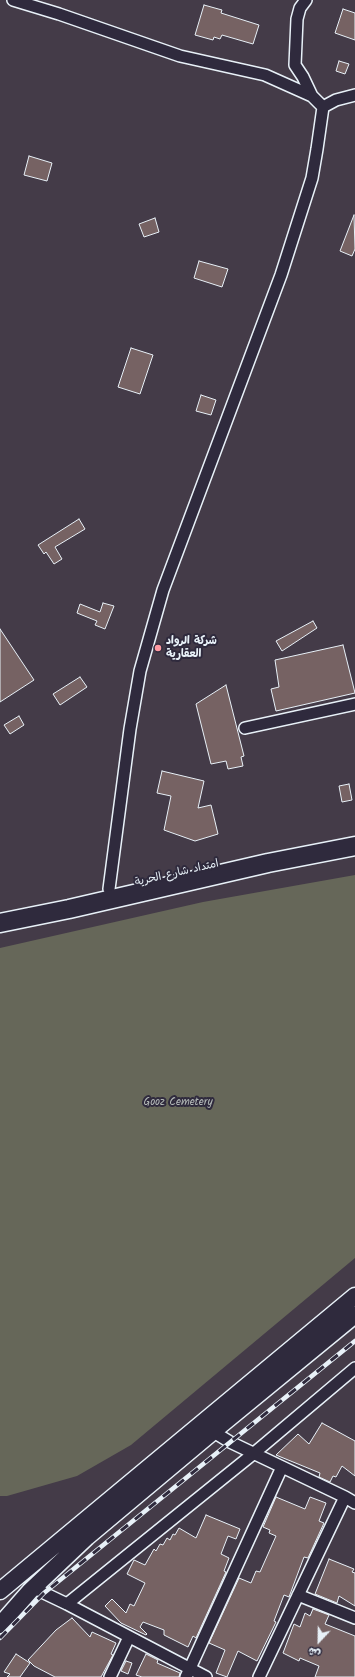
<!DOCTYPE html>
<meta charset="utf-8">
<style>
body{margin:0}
#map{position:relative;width:355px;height:1677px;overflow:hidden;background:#443b48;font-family:Kalam,"Playpen Sans Arabic",sans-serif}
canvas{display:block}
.north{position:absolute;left:299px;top:1621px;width:40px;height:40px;-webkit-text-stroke:3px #2f2a3d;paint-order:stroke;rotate:202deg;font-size:11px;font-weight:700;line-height:16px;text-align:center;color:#e8f1f8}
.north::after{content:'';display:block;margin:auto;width:14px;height:18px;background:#e8f1f8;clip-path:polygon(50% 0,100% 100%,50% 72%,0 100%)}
</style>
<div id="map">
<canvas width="355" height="1677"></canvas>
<div class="north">ش</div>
</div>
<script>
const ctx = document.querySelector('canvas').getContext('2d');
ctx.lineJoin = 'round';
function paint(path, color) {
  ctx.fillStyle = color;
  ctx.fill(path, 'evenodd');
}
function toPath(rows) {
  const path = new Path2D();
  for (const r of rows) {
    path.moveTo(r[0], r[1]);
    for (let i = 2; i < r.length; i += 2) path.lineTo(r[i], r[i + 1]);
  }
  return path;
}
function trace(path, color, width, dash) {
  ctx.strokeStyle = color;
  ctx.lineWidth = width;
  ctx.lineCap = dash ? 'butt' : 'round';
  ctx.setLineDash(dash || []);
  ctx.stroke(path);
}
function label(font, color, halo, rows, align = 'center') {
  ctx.font = font + ' Kalam,"Playpen Sans Arabic",sans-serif';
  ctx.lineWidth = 4;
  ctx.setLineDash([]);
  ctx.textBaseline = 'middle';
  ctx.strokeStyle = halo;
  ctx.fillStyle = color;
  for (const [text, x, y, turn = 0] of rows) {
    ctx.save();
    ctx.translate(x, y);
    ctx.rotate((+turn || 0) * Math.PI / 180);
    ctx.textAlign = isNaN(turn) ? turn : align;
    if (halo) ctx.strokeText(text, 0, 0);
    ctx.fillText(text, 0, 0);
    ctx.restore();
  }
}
const green = toPath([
 [355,875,355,1258,131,1445,77,1476,7,1496,0,1496,0,948,203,902]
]);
const building = toPath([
 [204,5,222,10,221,13,259,25,253,44,222,35,220,39,214,37,213,40,195,35,204,5],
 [343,9,355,13,355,40,335,33,343,9],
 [339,61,349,64,345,74,336,71,339,61],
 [29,156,52,163,47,181,24,175,29,156],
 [354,215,355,249,352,256,340,251,354,215],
 [155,218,159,232,144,237,139,224,155,218],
 [199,261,228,269,222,287,194,278,199,261],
 [131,348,153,355,140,394,118,387,131,348],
 [201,395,216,400,211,415,196,411,201,395],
 [79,519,85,529,55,547,62,559,54,564,46,552,44,554,38,545,79,519],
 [103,603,114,606,105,629,95,625,97,621,77,613,80,604,100,612,103,603],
 [313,621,317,628,282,651,276,641,313,621],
 [0,629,34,680,0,702,0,629],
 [343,645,355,693,276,711,271,689,279,687,275,660,343,645],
 [80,677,87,687,60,705,53,694,80,677],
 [226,685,244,756,241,757,243,766,228,769,226,761,211,764,196,704,226,685],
 [19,716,24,725,10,734,4,725,19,716],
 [162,771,204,781,198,808,211,805,218,834,195,841,164,830,171,796,157,793,162,771],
 [349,784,352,800,342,802,339,786,349,784],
 [322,1423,355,1441,355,1476,342,1466,336,1477,333,1476,330,1482,319,1477,320,1473,276,1455,298,1434,309,1444,322,1423],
 [276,1497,305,1509,310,1497,326,1503,319,1521,324,1523,308,1558,304,1557,289,1597,284,1595,274,1621,276,1622,257,1661,238,1651,227,1677,216,1673,225,1650,209,1643,239,1578,251,1583,256,1571,260,1572,276,1536,269,1533,270,1530,263,1527,276,1497],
 [206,1515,240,1529,236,1539,228,1536,221,1554,229,1558,224,1571,226,1572,196,1638,193,1636,188,1647,164,1635,164,1630,143,1622,140,1627,147,1634,146,1635,121,1623,105,1606,112,1599,126,1613,130,1604,134,1606,145,1583,127,1574,134,1560,145,1565,154,1549,156,1551,160,1544,163,1545,167,1538,170,1540,173,1534,175,1535,179,1528,196,1538,206,1515],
 [329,1559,354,1569,352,1572,355,1573,355,1606,339,1596,337,1603,315,1594,329,1559],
 [313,1609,329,1615,325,1624,355,1636,355,1677,315,1677,319,1666,300,1658,299,1661,283,1653,294,1624,300,1627,305,1613,310,1616,313,1609],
 [72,1618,90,1637,92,1632,116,1643,111,1654,113,1655,101,1677,55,1677,34,1666,28,1660,56,1630,72,1618],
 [16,1654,30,1663,20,1677,7,1677,10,1674,4,1672,16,1654],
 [146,1654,158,1660,157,1663,180,1673,179,1677,142,1677,136,1675,146,1654],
 [126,1661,132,1663,128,1674,121,1671,126,1661]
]);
const minor = toPath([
 [13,0,59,14,180,56,265,75,312,96,323,107,336,100,355,95],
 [306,0,300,8,297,19,295,65,303,77,312,96],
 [245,728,355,704],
 [109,889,130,729,140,671,163,590,281,275,312,178,317,149,323,107],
 [212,1431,230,1442,345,1497,355,1503],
 [34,1587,44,1593,67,1604,206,1677],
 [298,1595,355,1618],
 [67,1604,253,1454,355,1368],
 [110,1677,129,1637],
 [186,1677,282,1467],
 [259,1677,345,1497]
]);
const secondary = toPath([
 [0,1591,355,1296],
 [0,1625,30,1591,87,1537,222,1424,355,1315]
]);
const primary = toPath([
 [0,923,69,909,268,863,355,846]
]);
const rail = toPath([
 [0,1638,44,1593,355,1341]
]);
const markers = [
 [158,648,4,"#ff9aa2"]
];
const poiNames = [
 ["شركة الرواد",166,642],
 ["العقارية",166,655]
];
const streetNames = [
 ["امتداد شارع الحرية",177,874,-13]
];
const parkNames = [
 ["Gooz Cemetery",178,1103]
];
paint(green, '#666759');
paint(building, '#766263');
trace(building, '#e8f1f8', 1);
trace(minor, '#e8f1f8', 14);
trace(secondary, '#e8f1f8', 19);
trace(primary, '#e8f1f8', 21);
trace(minor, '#2f2a3d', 11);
trace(secondary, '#2f2a3d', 16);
trace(primary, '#2f2a3d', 18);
trace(rail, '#e8f1f8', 4.5);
trace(rail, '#2f2a3d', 3, [9]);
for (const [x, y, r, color] of markers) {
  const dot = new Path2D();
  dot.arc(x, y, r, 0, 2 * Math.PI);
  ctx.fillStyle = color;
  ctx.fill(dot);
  trace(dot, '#2f2a3d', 1.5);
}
label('bold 11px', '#e8f1f8', '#2f2a3d', poiNames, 'left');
label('11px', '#e8f1f8', '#2f2a3d', streetNames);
label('11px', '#b4bab8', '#2f2a3d', parkNames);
</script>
